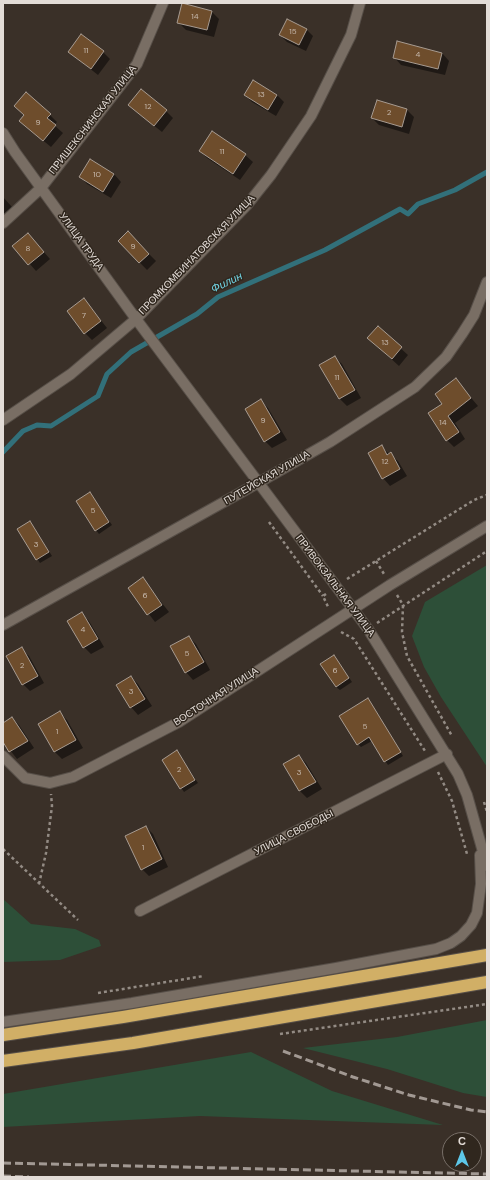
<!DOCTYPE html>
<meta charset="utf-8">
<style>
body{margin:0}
#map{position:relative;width:490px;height:1180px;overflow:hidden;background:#3a3028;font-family:"DM Sans",sans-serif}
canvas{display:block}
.frame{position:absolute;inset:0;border:4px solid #e3dcd7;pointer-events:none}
.north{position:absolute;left:442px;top:1132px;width:40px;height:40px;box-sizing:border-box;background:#30271e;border:1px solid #786f68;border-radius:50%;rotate:0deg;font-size:11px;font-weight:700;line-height:16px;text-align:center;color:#e3dcd7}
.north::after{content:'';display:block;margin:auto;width:14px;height:18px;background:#5dc7e8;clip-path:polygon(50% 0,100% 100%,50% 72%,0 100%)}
</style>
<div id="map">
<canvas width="490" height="1180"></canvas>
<div class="frame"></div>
<div class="north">С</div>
</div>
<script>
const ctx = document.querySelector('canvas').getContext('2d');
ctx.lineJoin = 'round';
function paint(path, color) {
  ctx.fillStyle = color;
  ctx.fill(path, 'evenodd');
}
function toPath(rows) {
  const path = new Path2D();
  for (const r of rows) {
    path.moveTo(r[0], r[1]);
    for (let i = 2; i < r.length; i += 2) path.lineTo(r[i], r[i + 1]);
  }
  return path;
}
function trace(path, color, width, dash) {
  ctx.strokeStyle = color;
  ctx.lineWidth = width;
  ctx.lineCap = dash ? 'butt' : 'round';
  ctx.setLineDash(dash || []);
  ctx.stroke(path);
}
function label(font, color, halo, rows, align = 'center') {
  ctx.font = font + ' "DM Sans",sans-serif';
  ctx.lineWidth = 3;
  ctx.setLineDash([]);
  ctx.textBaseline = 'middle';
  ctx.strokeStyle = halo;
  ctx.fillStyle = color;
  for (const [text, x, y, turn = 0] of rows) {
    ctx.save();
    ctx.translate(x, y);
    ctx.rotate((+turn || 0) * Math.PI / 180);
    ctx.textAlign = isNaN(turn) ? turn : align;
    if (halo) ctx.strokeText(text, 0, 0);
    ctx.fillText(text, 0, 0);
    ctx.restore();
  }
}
const green = toPath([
 [487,565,487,767,441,697,424,667,412,636,425,602],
 [3,899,31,924,75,929,99,940,101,946,60,960,3,962],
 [487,1020,487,1097,463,1093,387,1069,303,1048,397,1037],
 [251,1052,332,1091,443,1125,200,1116,3,1127,3,1094]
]);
const shadow = toPath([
 [212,12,219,19,214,37,186,30,178,22],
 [306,29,313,36,306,51,287,42,280,35],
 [69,52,103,52,110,59,98,75],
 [442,53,449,61,445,75,401,65,394,57],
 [253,81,277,95,284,102,276,116,252,102,245,95],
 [377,101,407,110,414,117,409,134,379,125,372,118],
 [166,111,173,118,162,132,137,112],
 [50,115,57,122,54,125,63,133,51,147,28,128],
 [212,133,245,155,253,162,240,180,207,158,200,151],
 [114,174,121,182,111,198,87,184,80,176],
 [3,197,12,207,3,215],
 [128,233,156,261,147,270,119,241],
 [28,234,50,259,36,271,14,246],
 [84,299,107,328,92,340,85,333],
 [378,328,408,355,399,366,376,345],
 [335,357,342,364,361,398,347,406,340,399,321,365],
 [456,380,478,406,455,423,465,439,454,447,447,440,444,404],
 [261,401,268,408,287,440,272,448,265,441],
 [381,447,398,461,407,476,390,486,383,478,369,453],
 [90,493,112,525,99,534,96,530],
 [33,526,52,556,40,563,18,530],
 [143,579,169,612,155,622,129,588],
 [82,614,89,621,104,647,91,654,84,647],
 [189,637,196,644,210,670,193,680,186,672],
 [21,649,29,656,44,683,30,691,23,684],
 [337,660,352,682,340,690,336,687],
 [131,677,138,684,152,706,138,715,131,707],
 [368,699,403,756,388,765,372,741,361,747,358,744],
 [60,713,67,720,83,748,62,759,55,752,40,724],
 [12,718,19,725,34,748,17,759,3,741,3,724],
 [177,752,198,783,184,792,163,760],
 [299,756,306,763,322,789,307,798,300,791,284,765],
 [146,827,153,834,168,867,149,876,142,869]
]);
const stream = toPath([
 [3,452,23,431,37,425,51,426,98,396,107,374,131,352,197,314,218,297,325,250,400,209,408,214,418,204,455,190,487,172]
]);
const building = toPath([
 [182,3,212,11,207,30,177,23,182,3],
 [287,19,307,29,299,45,279,35,287,19],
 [81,34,104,51,91,69,68,52,81,34],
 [397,41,442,53,438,69,393,58,397,41],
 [253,80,277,95,268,110,244,95,253,80],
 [141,89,167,110,154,126,128,105,141,89],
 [26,92,51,114,47,118,56,125,43,141,19,121,24,115,14,106,26,92],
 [377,100,407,109,402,127,371,118,377,100],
 [212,131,246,154,233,174,199,151,212,131],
 [90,159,114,174,103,192,79,177,90,159],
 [128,231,149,254,139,263,118,241,128,231],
 [28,233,44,252,28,265,12,246,28,233],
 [84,298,101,321,84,334,67,311,84,298],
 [378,326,402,347,392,359,367,338,378,326],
 [335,356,355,390,339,399,319,365,335,356],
 [456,378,471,398,448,416,459,432,446,441,428,413,442,404,435,394,456,378],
 [261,399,280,432,264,442,245,409,261,399],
 [382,445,387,455,391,452,400,469,382,479,368,453,382,445],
 [90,492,109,522,95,531,76,501,90,492],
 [30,521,49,552,36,560,17,529,30,521],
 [143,577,162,605,147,615,128,588,143,577],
 [82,612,98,639,83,648,67,621,82,612],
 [189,636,204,662,185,673,170,646,189,636],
 [22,647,38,676,22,685,6,656,22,647],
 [334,655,349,678,336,687,320,664,334,655],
 [131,676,145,699,130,708,116,685,131,676],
 [368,698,401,752,384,762,369,737,357,745,339,716,368,698],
 [60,711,76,740,54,752,38,724,60,711],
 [12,717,28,741,9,752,3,742,3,723,12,717],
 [177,750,195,780,180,789,162,760,177,750],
 [299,755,316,782,299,791,283,764,299,755],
 [146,826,162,859,141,870,125,836,146,826]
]);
const path = toPath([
 [269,522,323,596],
 [376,561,384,574],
 [347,579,474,500,487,495],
 [326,594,323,596,329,609],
 [397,595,403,605,402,632,407,656,452,736],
 [377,623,487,551],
 [341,632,354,639,425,751],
 [438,772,452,801,467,854],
 [484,802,487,812],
 [3,849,78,920],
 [39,884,46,853,52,806,51,794],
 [98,993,204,976],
 [280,1034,487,1004]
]);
const minor = toPath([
 [3,133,15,152,136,319,368,629,458,774,467,795,487,866],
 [3,223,41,188,137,64,163,3],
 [3,420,71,374,136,319,247,205,271,175,311,116,351,35,360,3],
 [3,625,258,483,330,442,415,387,446,357,462,334,474,315,487,282],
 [3,756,25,778,50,783,73,777,179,722,390,585,487,526],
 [140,911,447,754],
 [3,1022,132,1003,336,968,436,949,451,943,461,936,471,925,477,913,481,884,480,855]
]);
const highway = toPath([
 [3,1035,123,1017,487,955],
 [3,1061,133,1043,487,982]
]);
const rail = toPath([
 [283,1051,353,1077,409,1095,471,1110,487,1112],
 [3,1163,487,1174],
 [3,1176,29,1177]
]);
const numberNames = [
 ["14",195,17],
 ["15",293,32],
 ["11",86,51],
 ["4",418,55],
 ["13",261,95],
 ["12",148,107],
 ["2",389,113],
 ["9",38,123],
 ["11",222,152],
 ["10",97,175],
 ["9",133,247],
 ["8",28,249],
 ["7",84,316],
 ["13",385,343],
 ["11",337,378],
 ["9",263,421],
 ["14",443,423],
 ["12",385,462],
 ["5",93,511],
 ["3",36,545],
 ["6",145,596],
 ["4",83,630],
 ["5",187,654],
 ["2",22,666],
 ["6",335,671],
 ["3",131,692],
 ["5",365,727],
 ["1",57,732],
 ["2",179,770],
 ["3",299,773],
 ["1",143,848]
];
const streetNames = [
 ["ПРИШЕКСНИНСКАЯ УЛИЦА",93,120,-52],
 ["УЛИЦА ТРУДА",81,242,54],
 ["ПРОМКОМБИНАТОВСКАЯ УЛИЦА",197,255,-46],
 ["ПУТЕЙСКАЯ УЛИЦА",267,478,-30],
 ["ПРИВОКЗАЛЬНАЯ УЛИЦА",335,586,53],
 ["ВОСТОЧНАЯ УЛИЦА",216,697,-33],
 ["УЛИЦА СВОБОДЫ",294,833,-27]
];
const waterNames = [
 ["Филин",227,283,-26]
];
paint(green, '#2d4f38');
paint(shadow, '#0007');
trace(stream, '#32707a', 5);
paint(building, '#6e4d2c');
trace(building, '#a79b91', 1);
trace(minor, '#574f48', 12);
trace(highway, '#574f48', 14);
trace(path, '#938b84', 2.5, [3, 3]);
trace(minor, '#796e64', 10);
trace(highway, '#d1af66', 12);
trace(rail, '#a29993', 3, [8, 4]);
label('8px', '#c6b8ac', null, numberNames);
label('10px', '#e3dcd7', '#30271e', streetNames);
label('italic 11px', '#71d3e3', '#30271e', waterNames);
</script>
